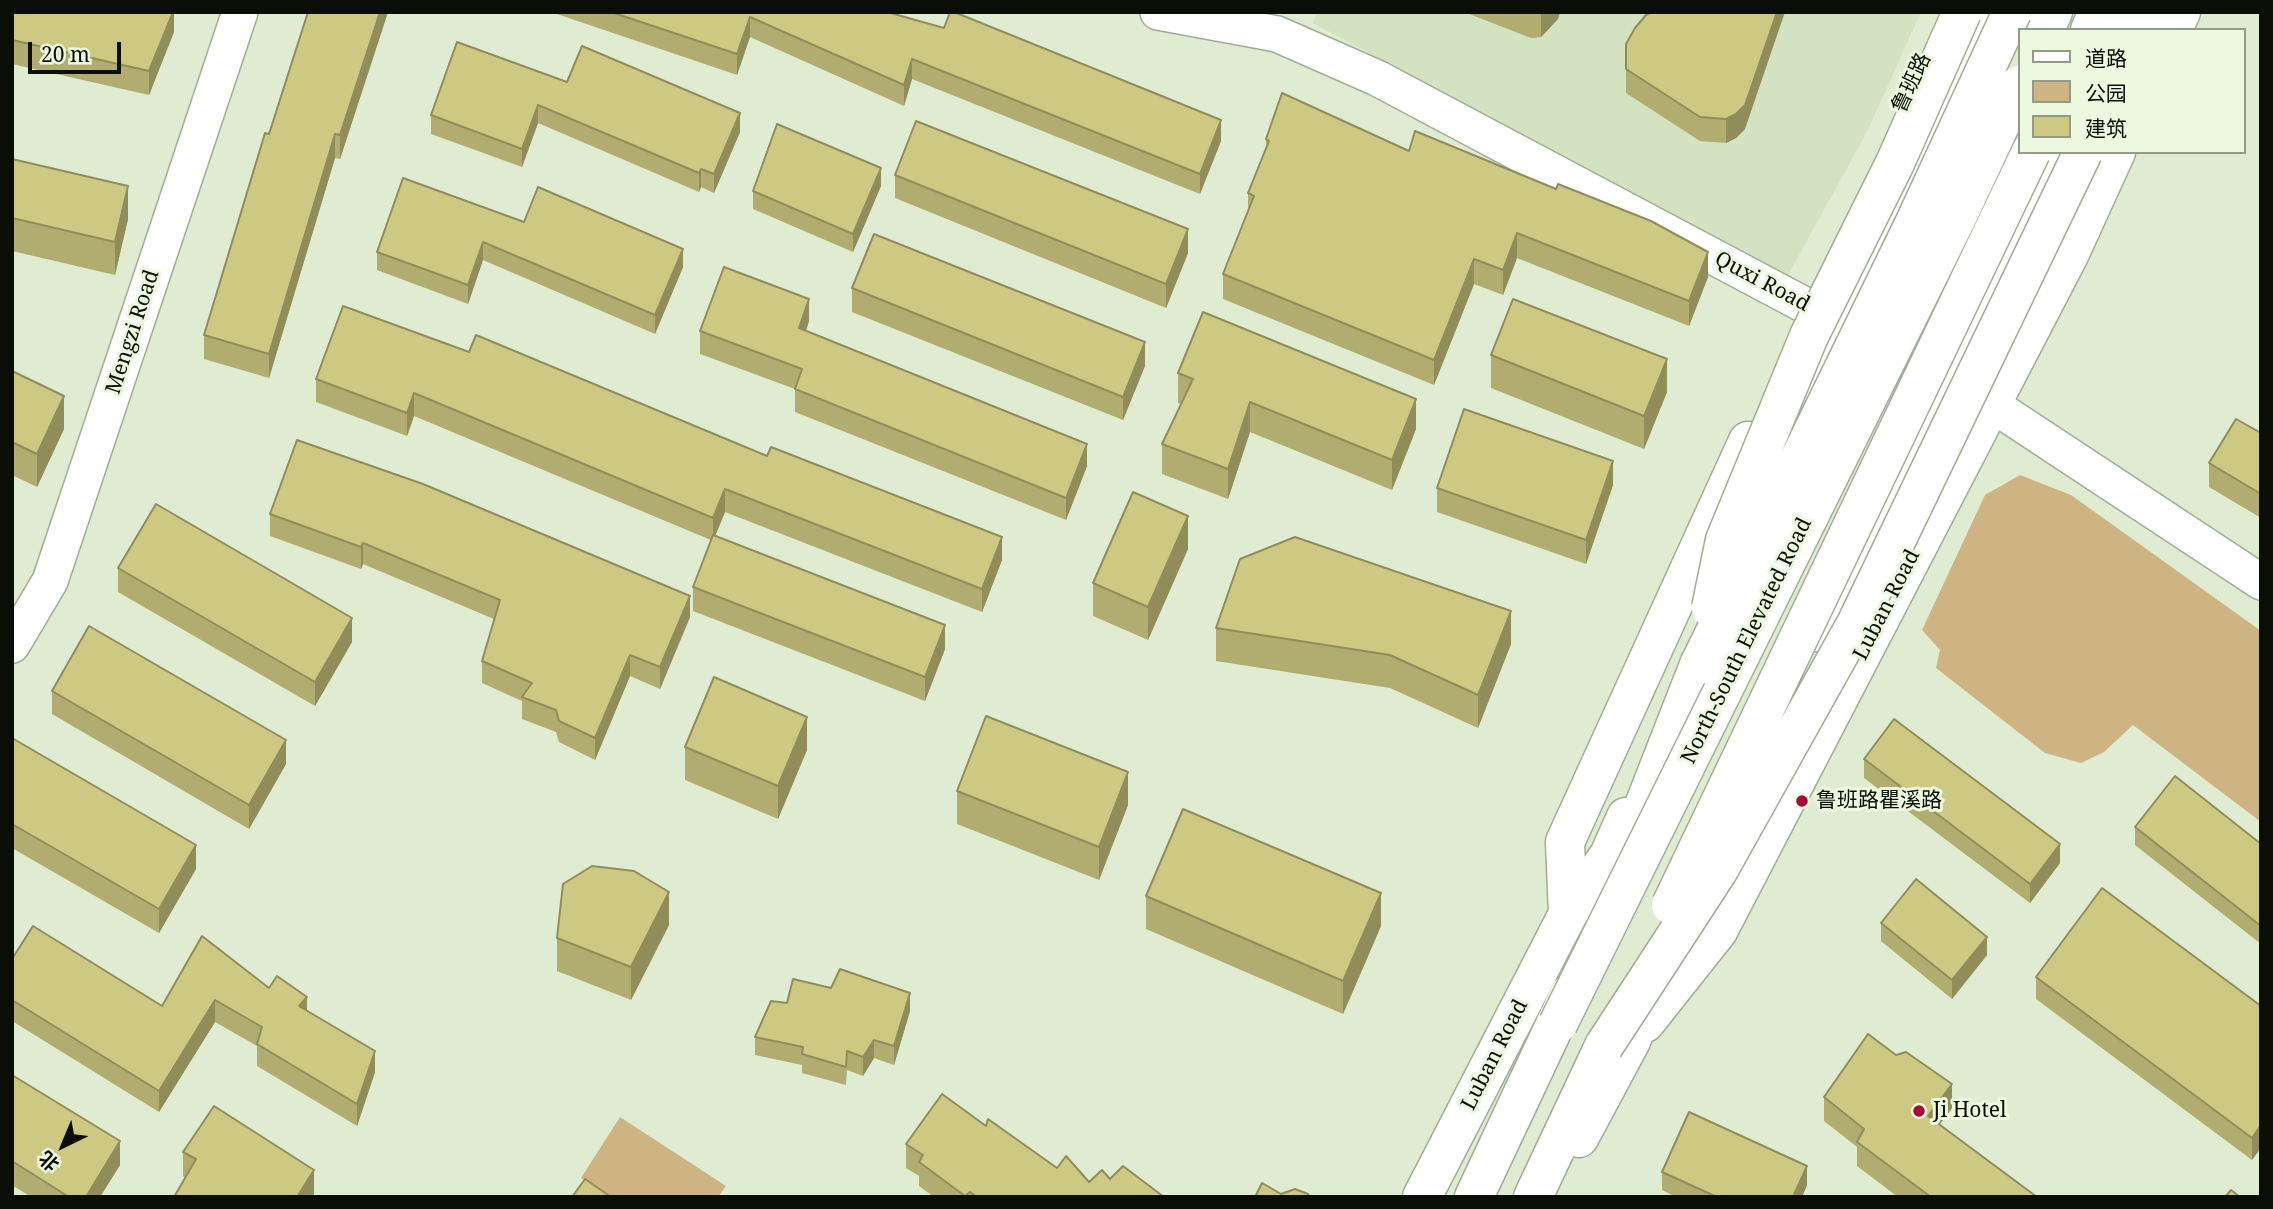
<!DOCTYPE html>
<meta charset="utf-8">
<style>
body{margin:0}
#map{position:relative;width:2273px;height:1209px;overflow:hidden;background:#e0ecd1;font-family:"Noto Serif","Noto Sans SC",serif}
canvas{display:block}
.frame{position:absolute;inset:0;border:14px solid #0a0e06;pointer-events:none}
.legend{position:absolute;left:2018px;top:28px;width:228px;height:126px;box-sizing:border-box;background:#edf9df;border:2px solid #929b88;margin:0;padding:9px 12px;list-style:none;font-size:21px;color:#0a0e06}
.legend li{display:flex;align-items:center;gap:14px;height:35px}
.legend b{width:35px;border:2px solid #929b88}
.north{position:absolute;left:28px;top:1111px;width:70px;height:70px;-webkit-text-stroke:5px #edf9df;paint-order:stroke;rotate:223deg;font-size:19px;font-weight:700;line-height:28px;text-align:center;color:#0a0e06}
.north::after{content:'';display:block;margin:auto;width:24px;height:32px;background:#0a0e06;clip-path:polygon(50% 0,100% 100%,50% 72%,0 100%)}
.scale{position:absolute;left:28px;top:42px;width:93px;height:32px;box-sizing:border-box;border:4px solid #0a0e06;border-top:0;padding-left:9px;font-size:21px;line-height:24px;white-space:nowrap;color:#0a0e06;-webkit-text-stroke:5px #edf9df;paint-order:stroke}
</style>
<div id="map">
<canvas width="2273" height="1209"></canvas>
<div class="frame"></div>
<ul class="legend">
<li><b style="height:9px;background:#fff"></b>道路</li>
<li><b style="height:19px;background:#ceb483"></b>公园</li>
<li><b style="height:19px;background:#cec982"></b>建筑</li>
</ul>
<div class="north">北</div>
<div class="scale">20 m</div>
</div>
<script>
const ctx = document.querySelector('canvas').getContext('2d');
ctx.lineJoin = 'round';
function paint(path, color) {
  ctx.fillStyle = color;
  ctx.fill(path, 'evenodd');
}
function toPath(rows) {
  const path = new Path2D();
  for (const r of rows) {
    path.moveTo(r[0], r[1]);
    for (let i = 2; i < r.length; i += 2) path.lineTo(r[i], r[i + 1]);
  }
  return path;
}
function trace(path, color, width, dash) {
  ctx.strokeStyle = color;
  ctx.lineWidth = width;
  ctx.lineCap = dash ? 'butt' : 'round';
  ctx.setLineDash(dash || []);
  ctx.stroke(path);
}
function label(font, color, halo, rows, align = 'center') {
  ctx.font = font + ' "Noto Serif","Noto Sans SC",serif';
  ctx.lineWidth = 6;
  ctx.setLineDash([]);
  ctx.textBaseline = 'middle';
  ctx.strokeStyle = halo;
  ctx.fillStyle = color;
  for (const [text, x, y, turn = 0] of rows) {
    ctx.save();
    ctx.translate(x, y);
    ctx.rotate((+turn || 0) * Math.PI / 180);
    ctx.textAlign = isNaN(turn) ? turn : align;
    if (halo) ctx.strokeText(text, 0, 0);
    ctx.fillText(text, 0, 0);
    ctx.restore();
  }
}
const built = toPath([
 [1317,12,1921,12,1867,132,1788,275,1313,23]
]);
const green = toPath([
 [2020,475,2071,495,2261,631,2261,822,2133,725,2104,752,2081,763,2045,753,1936,668,1940,650,1922,630,1985,495],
 [620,1117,726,1186,718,1197,609,1197,581,1178]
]);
const minor = toPath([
 [1158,12,1277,34,1377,78,1991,404,2261,582],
 [12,645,50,581,240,12]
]);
const major = toPath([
 [2119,30,2128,12],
 [2173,30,2181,12],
 [1774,472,1838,324,1969,62,1989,12],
 [1821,633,2059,152],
 [1568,914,1565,842,1748,441],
 [1645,1023,1718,931,2069,255,2116,152],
 [1579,1138,1631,1041,1651,991],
 [1422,1197,1568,914,1609,855,1626,817]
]);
const highway = toPath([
 [2045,30,2053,12],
 [2090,30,2098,12],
 [2141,30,2150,12],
 [1623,859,1699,665],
 [1474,1197,1570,993],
 [1533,1197,1604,1046]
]);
const highwayBridge = toPath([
 [1711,608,1725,540,1809,336,1895,163,1962,12],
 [1699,665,1915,222,2012,12],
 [1671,905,2031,152],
 [1558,1024,1959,213,2019,85],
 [1604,1046,1718,871,1856,624,2083,152]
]);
const wall = toPath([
 [12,12,174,12,174,32,149,95,12,64],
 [388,12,340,159,335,158,269,378,204,359,204,335,269,134],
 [551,12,887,12,1221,141,1200,194,912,79,904,106,750,37,737,75],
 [1464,12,1560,12,1558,19,1541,37,1531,38],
 [1626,44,1745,129,1736,138,1726,143,1700,141,1626,93],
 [567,82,740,132,714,193,701,187,699,192,538,123,522,167,431,134,431,115],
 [1266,139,1409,151,1708,277,1689,326,1517,258,1503,295,1474,284,1434,385,1223,299,1223,274,1248,211,1248,193,1266,148],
 [12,159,128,219,115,275,12,251],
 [895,175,1188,253,1166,308,895,198],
 [881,186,853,252,753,209,753,191],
 [524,222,683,267,655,334,483,260,468,304,377,270,377,252],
 [852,288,1145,366,1123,420,852,312],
 [343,306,1002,560,982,612,725,512,715,536,945,649,925,701,693,611,693,587,711,540,414,416,407,436,316,402,316,379],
 [809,321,806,331,1087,466,1066,520,795,412,795,389,700,354,700,331],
 [1491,355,1667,392,1644,449,1491,388],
 [12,371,64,429,37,487,12,475],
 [1178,373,1416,429,1392,490,1250,432,1228,499,1162,474,1162,444,1181,404,1178,403],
 [2261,433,2261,518,2209,487,2209,463],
 [1613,485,1586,564,1437,512,1437,488],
 [270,514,690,617,660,689,630,676,595,760,559,742,556,732,522,719,522,701,482,683,482,661,494,619,363,564,361,569,270,536],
 [1188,549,1148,640,1093,616,1093,583],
 [118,568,352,642,315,706,118,592],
 [1216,628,1511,644,1478,728,1390,688,1216,661],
 [52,691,286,764,249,829,52,714],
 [12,738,196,869,159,933,12,848],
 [685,747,807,750,778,819,685,780],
 [1864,759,2060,863,2030,903,1864,778],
 [957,791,1128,805,1099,880,957,824],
 [2135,827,2261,844,2261,944,2135,845],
 [1146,896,1381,926,1343,1014,1146,929],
 [1881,923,1987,955,1952,999,1881,941],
 [669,925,631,1000,557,971,557,938],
 [12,959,162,1006,269,988,307,1011,375,1072,357,1126,257,1066,257,1046,215,1022,159,1112,12,1021],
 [2036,977,2261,1006,2252,1160,2036,999],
 [787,1003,910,1011,894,1065,874,1058,863,1076,847,1070,846,1085,802,1073,802,1065,755,1055,755,1037],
 [12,1075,120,1165,100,1197,31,1197,12,1185],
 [1824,1097,1952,1108,1939,1125,2037,1197,1898,1197,1857,1166,1857,1147,1824,1121],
 [986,1126,1057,1168,1089,1182,1110,1179,1164,1197,934,1197,919,1186,919,1176,906,1168,906,1144],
 [183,1152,314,1194,185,1178,183,1176],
 [1662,1172,1807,1185,1802,1197,1676,1197,1662,1190]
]);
const shadedWall = toPath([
 [173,12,174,12,174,32,149,95,149,71],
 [380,12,388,12,340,159,340,135],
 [1541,12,1560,12,1558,19,1541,37],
 [1777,12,1785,12,1745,129,1736,138,1726,143,1726,119],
 [750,17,750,37,737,75,737,54],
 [912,59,912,79,904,106,904,85],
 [538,105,538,123,522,167,522,149],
 [740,113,740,132,714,193,714,174],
 [1221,120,1221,141,1200,194,1200,174],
 [335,134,335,158,269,378,269,354],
 [881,168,881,186,853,252,853,234],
 [701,169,701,187,699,192,699,173],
 [128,186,128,219,115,275,115,242],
 [1188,229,1188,253,1166,308,1166,284],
 [1517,233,1517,258,1503,295,1503,270],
 [483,242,483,260,468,304,468,285],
 [683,249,683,267,655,334,655,315],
 [1708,252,1708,277,1689,326,1689,301],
 [1474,259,1474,284,1434,385,1434,360],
 [809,299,809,321,799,351,799,328],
 [1145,342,1145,366,1123,420,1123,397],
 [1667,359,1667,392,1644,449,1644,416],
 [414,393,414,416,407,436,407,413],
 [64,396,64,429,37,487,37,454],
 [1416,399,1416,429,1392,490,1392,460],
 [1250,402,1250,432,1228,499,1228,469],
 [1087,444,1087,466,1066,520,1066,498],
 [1613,461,1613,485,1586,564,1586,540],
 [725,489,725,512,713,541,713,518],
 [1188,516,1188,549,1148,640,1148,607],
 [1002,537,1002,560,982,612,982,589],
 [363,543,363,564,361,569,361,547],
 [690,596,690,617,660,689,660,667],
 [1511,611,1511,644,1478,728,1478,695],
 [352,618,352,642,315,706,315,682],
 [945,625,945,649,925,701,925,677],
 [630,655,630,676,595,760,595,738],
 [807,717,807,750,778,819,778,786],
 [286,740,286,764,249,829,249,805],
 [1128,772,1128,805,1099,880,1099,847],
 [2060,844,2060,863,2030,903,2030,884],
 [196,845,196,869,159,933,159,909],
 [669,892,669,925,631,1000,631,967],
 [1381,893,1381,926,1343,1014,1343,981],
 [1987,937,1987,955,1952,999,1952,980],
 [910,993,910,1011,894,1065,894,1046],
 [307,997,307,1019,299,1006],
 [215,1000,215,1022,159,1112,159,1091],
 [874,1040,874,1058,863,1076,863,1057],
 [375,1051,375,1072,357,1126,357,1104],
 [1952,1084,1952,1108,1928,1140,1928,1116],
 [2261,1125,2261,1148,2252,1160,2252,1138],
 [120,1141,120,1165,100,1197,86,1197],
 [1807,1166,1807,1185,1802,1197,1793,1197],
 [314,1170,314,1194,312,1197,297,1197]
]);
const building = toPath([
 [12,12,173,12,149,71,12,40,12,12],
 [308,12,380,12,340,135,335,134,269,354,204,335,265,133,269,134,308,12],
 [611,12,887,12,944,28,950,12,954,12,1221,120,1200,174,912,59,904,85,750,17,737,54,611,12],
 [1652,12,1777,12,1745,105,1736,114,1726,119,1700,117,1626,69,1626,44,1635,28,1646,15,1652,12],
 [457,42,567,82,582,46,740,113,714,174,701,169,699,173,538,105,522,149,431,115,457,42],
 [1282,93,1409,151,1415,131,1556,189,1558,184,1651,221,1708,252,1689,301,1517,233,1503,270,1474,259,1434,360,1223,274,1254,196,1248,193,1269,141,1266,139,1282,93],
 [916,121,1188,229,1166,284,895,175,916,121],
 [777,124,881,168,853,234,753,191,777,124],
 [12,159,128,186,115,242,12,218,12,159],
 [403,178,524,222,538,187,683,249,655,315,483,242,468,285,377,252,403,178],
 [874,234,1145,342,1123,397,852,288,874,234],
 [724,267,809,299,799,328,1087,444,1066,498,795,389,802,369,700,331,724,267],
 [1513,299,1667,359,1644,416,1491,355,1513,299],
 [343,306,469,352,476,335,767,456,771,447,1002,537,982,589,725,489,713,518,414,393,407,413,316,379,343,306],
 [1203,312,1416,399,1392,460,1250,402,1228,469,1162,444,1193,379,1178,373,1203,312],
 [12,371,64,396,37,454,12,442,12,371],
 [1464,409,1613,461,1586,540,1437,488,1464,409],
 [2236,419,2261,433,2261,494,2209,463,2236,419],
 [297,440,423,484,690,596,660,667,630,655,595,738,559,721,556,710,522,697,532,683,482,661,500,600,363,543,361,547,270,514,297,440],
 [1133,492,1188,516,1148,607,1093,583,1133,492],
 [156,504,352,618,315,682,118,568,156,504],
 [713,535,945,625,925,677,693,587,713,535],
 [1295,537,1511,611,1478,695,1390,655,1216,628,1240,559,1295,537],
 [89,626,286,740,249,805,52,691,89,626],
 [714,677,807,717,778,786,685,747,714,677],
 [986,716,1128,772,1099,847,957,791,986,716],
 [1894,719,2060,844,2030,884,1864,759,1894,719],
 [12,738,196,845,159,909,12,824,12,738],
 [2175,776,2261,844,2261,926,2135,827,2175,776],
 [1183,809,1381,893,1343,981,1146,896,1183,809],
 [592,866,634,871,669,892,631,967,557,938,563,884,592,866],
 [1916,879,1987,937,1952,980,1881,923,1916,879],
 [2102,888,2261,1006,2261,1125,2252,1138,2036,977,2102,888],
 [33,926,162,1006,202,936,269,988,277,976,307,997,299,1006,375,1051,357,1104,257,1044,262,1027,215,1000,159,1091,12,1000,12,959,33,926],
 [840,969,910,993,894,1046,874,1040,863,1057,847,1051,846,1067,802,1054,803,1047,755,1037,771,1001,787,1003,793,979,831,988,840,969],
 [1868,1034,1896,1055,1906,1052,1952,1084,1928,1116,2037,1197,1931,1197,1857,1142,1864,1129,1824,1097,1868,1034],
 [12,1075,120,1141,86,1197,69,1197,12,1161,12,1075],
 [942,1094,986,1126,988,1119,1057,1168,1066,1156,1089,1182,1102,1170,1110,1179,1123,1166,1164,1197,977,1197,970,1192,965,1196,919,1162,923,1155,906,1144,942,1094],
 [214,1106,314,1170,297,1197,174,1197,196,1159,183,1152,214,1106],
 [1689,1112,1807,1166,1793,1197,1717,1197,1662,1172,1689,1112],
 [585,1179,611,1197,572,1197,585,1179],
 [1262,1183,1281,1194,1295,1189,1308,1194,1310,1197,1255,1197,1262,1183],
 [2231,1190,2240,1197,2225,1197,2231,1190]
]);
const markers = [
 [1802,801,7,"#a50935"],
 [1919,1111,7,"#a50935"]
];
const streetNames = [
 ["鲁班路",1912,83,-65],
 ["Quxi Road",1762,282,28],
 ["Mengzi Road",133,332,-72],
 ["Luban Road",1887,605,-63],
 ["North-South Elevated Road",1747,641,-64],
 ["Luban Road",1495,1055,-63]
];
const poiNames = [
 ["鲁班路瞿溪路",1816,801],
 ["Ji Hotel",1933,1111]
];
paint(built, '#d3e2c1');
paint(green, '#ceb483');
trace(minor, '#a1ac94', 38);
trace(major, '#a1ac94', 41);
trace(highway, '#a1ac94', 41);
trace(minor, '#fff', 35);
trace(major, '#fff', 38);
trace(highway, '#fff', 38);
trace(highwayBridge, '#a1ac94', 41, []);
trace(highwayBridge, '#fff', 38);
paint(wall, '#b1ad70');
paint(shadedWall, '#908d5b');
paint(building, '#cec982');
trace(building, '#908d5b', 2);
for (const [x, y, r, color] of markers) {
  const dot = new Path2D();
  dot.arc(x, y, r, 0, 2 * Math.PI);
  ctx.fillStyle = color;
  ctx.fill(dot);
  trace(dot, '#edf9df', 2.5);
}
label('21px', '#0a0e06', '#edf9df', streetNames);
label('21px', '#0a0e06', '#edf9df', poiNames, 'left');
</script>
